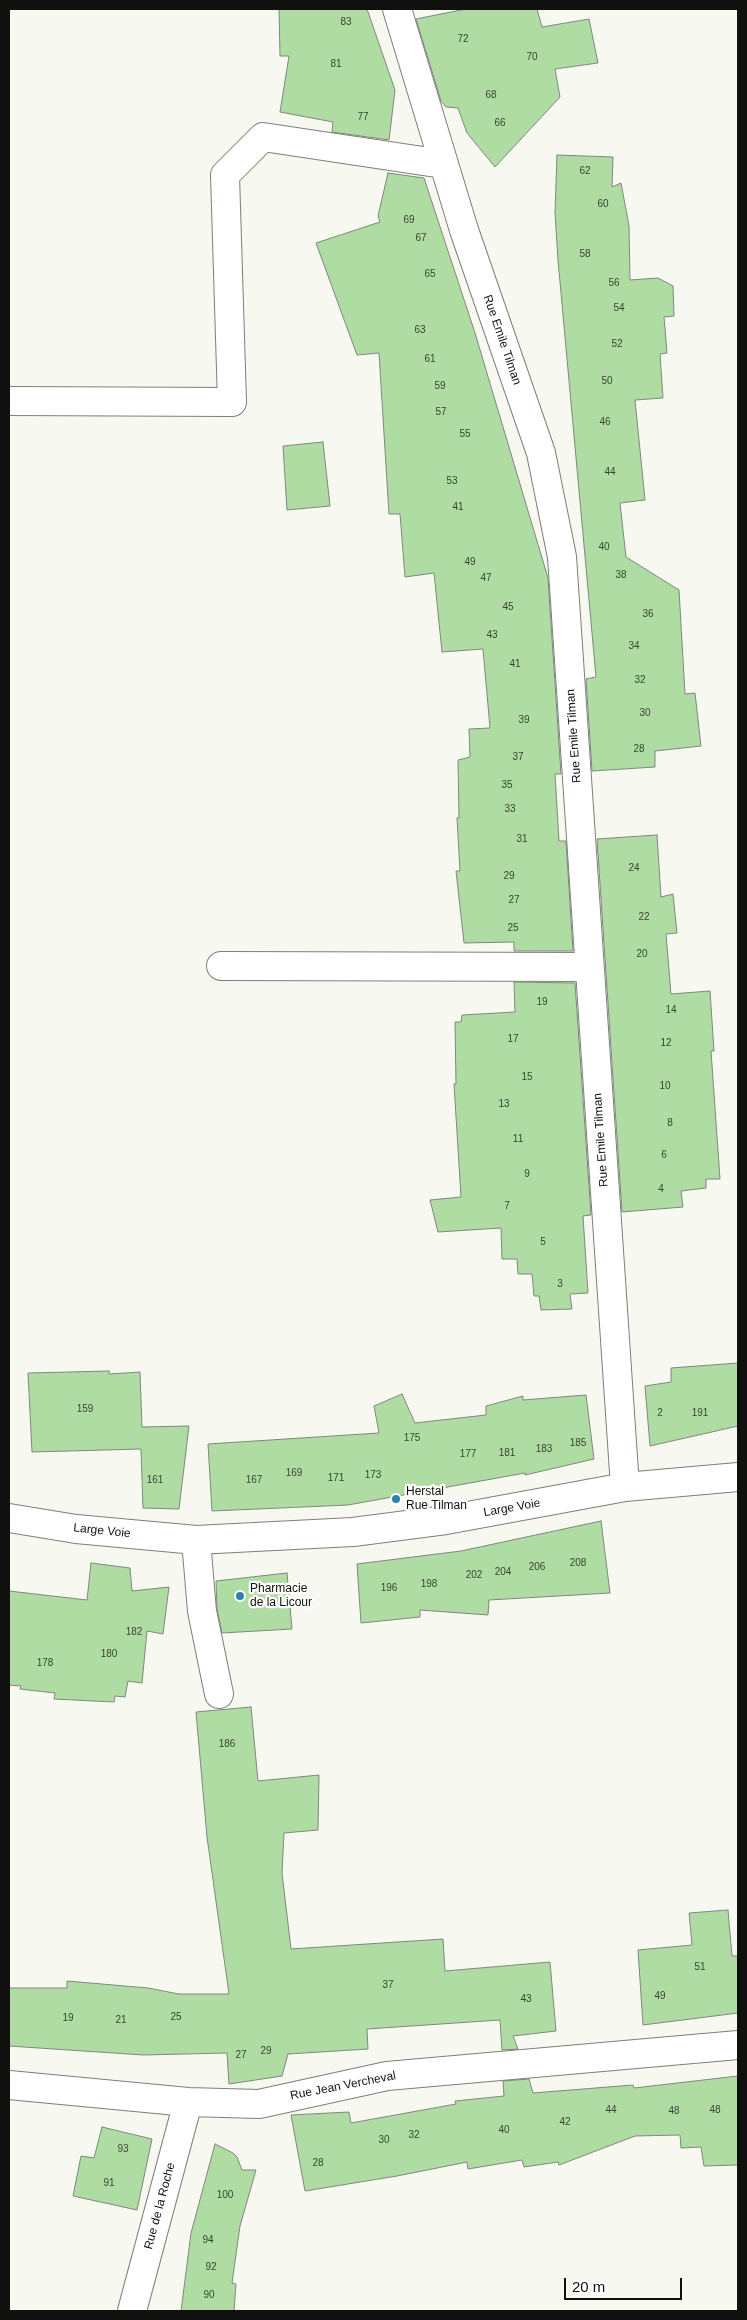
<!DOCTYPE html>
<style>
body{margin:0}
#map{position:relative;width:747px;height:2320px;overflow:hidden;background:#f7f9f1;font-family:Arial,sans-serif}
canvas{display:block}
.frame{position:absolute;inset:0;border:10px solid #10100e;pointer-events:none}
.scale{position:absolute;left:564px;top:2278px;width:118px;height:22px;box-sizing:border-box;border:2px solid #10100e;border-top:0;padding-left:6px;font-size:15px;line-height:18px;white-space:nowrap;color:#10100e;-webkit-text-stroke:4px #fff;paint-order:stroke}
</style>
<div id="map">
<canvas width="747" height="2320"></canvas>
<div class="frame"></div>
<div class="scale">20 m</div>
</div>
<script>
const ctx = document.querySelector('canvas').getContext('2d');
ctx.lineJoin = 'round';
function paint(path, color) {
  ctx.fillStyle = color;
  ctx.fill(path, 'evenodd');
}
function toPath(rows) {
  const path = new Path2D();
  for (const r of rows) {
    path.moveTo(r[0], r[1]);
    for (let i = 2; i < r.length; i += 2) path.lineTo(r[i], r[i + 1]);
  }
  return path;
}
function trace(path, color, width, dash) {
  ctx.strokeStyle = color;
  ctx.lineWidth = width;
  ctx.lineCap = dash ? 'butt' : 'round';
  ctx.setLineDash(dash || []);
  ctx.stroke(path);
}
function label(font, color, halo, rows, align = 'center') {
  ctx.font = font + ' Arial,sans-serif';
  ctx.lineWidth = 4.5;
  ctx.setLineDash([]);
  ctx.textBaseline = 'middle';
  ctx.strokeStyle = halo;
  ctx.fillStyle = color;
  for (const [text, x, y, turn = 0] of rows) {
    ctx.save();
    ctx.translate(x, y);
    ctx.rotate((+turn || 0) * Math.PI / 180);
    ctx.textAlign = isNaN(turn) ? turn : align;
    if (halo) ctx.strokeText(text, 0, 0);
    ctx.fillText(text, 0, 0);
    ctx.restore();
  }
}
const building = toPath([
 [279,9,367,9,395,90,389,140,332,132,333,122,280,112,289,56,280,56,279,9],
 [466,9,537,9,542,27,589,19,598,63,555,69,560,97,495,167,467,133,458,108,446,107,441,101,416,19,466,9],
 [557,155,613,157,612,187,621,183,629,226,630,280,658,278,673,286,674,316,664,317,667,353,660,354,663,398,635,400,645,500,620,503,626,557,679,590,685,694,695,693,701,746,655,751,655,767,592,771,586,679,596,677,558,260,555,213,557,155],
 [388,173,424,178,475,333,548,578,561,774,555,774,559,841,566,841,573,951,514,951,514,942,464,943,456,871,460,871,457,818,459,818,458,760,470,757,469,729,490,728,483,649,442,652,434,573,405,577,400,514,389,514,379,353,357,355,316,243,380,222,378,216,388,173],
 [323,442,330,506,287,510,283,446,323,442],
 [657,835,661,897,673,894,677,933,666,934,671,994,710,991,714,1051,711,1051,720,1179,706,1179,706,1188,681,1191,683,1207,622,1212,597,839,657,835],
 [514,982,575,983,591,1215,583,1216,588,1293,570,1294,572,1309,541,1310,539,1296,534,1296,532,1274,518,1274,517,1259,502,1259,501,1228,438,1232,430,1200,461,1197,454,1084,456,1084,455,1022,461,1022,462,1015,515,1012,514,982],
 [738,1363,738,1426,650,1446,645,1386,671,1382,671,1368,738,1363],
 [109,1371,109,1374,140,1372,142,1427,189,1426,179,1509,143,1508,141,1449,32,1452,28,1373,109,1371],
 [402,1394,415,1423,486,1415,486,1406,523,1396,523,1400,586,1395,594,1459,525,1475,525,1473,348,1505,212,1511,208,1444,379,1433,374,1406,402,1394],
 [601,1521,610,1593,489,1600,488,1615,420,1610,420,1617,361,1623,357,1564,461,1551,601,1521],
 [91,1563,130,1568,132,1591,169,1587,163,1634,147,1631,142,1683,128,1681,125,1697,115,1696,114,1702,54,1699,55,1693,20,1689,21,1686,9,1685,9,1591,87,1600,91,1563],
 [287,1573,292,1629,222,1633,217,1609,216,1581,287,1573],
 [251,1707,258,1781,319,1775,318,1830,284,1833,282,1873,291,1949,443,1939,445,1971,550,1962,556,2031,513,2036,518,2049,502,2050,500,2020,367,2029,368,2049,288,2054,282,2076,229,2084,227,2053,143,2055,9,2046,9,1988,67,1988,67,1981,148,1988,179,1994,229,1994,207,1837,196,1712,251,1707],
 [728,1910,732,1956,738,1956,738,2013,643,2025,638,1950,692,1945,689,1913,728,1910],
 [738,2076,738,2165,704,2166,701,2147,681,2148,680,2135,635,2136,559,2165,558,2162,524,2167,522,2160,468,2169,467,2162,397,2176,305,2191,291,2115,349,2112,351,2123,456,2104,455,2101,504,2096,503,2081,529,2079,533,2093,633,2085,634,2088,738,2076],
 [102,2127,152,2139,137,2210,73,2196,81,2156,94,2158,102,2127],
 [215,2144,233,2153,237,2157,242,2170,256,2170,240,2226,232,2283,236,2284,234,2311,181,2311,191,2233,215,2144]
]);
const minor = toPath([
 [397,9,464,230,541,453,562,557,625,1487],
 [9,401,232,402,225,175,263,137,443,164],
 [221,966,589,967],
 [9,1518,76,1529,196,1540,353,1532,446,1520,625,1487,738,1477],
 [196,1540,202,1611,219,1694],
 [9,2085,188,2102,259,2104,387,2076,738,2045],
 [132,2311,188,2102]
]);
const markers = [
 [396,1499,5,"#2a80af"],
 [240,1596,5,"#2a80af"]
];
const numberNames = [
 ["83",346,22],
 ["72",463,39],
 ["70",532,57],
 ["81",336,64],
 ["68",491,95],
 ["77",363,117],
 ["66",500,123],
 ["62",585,171],
 ["60",603,204],
 ["69",409,220],
 ["67",421,238],
 ["58",585,254],
 ["65",430,274],
 ["56",614,283],
 ["54",619,308],
 ["63",420,330],
 ["52",617,344],
 ["61",430,359],
 ["50",607,381],
 ["59",440,386],
 ["57",441,412],
 ["46",605,422],
 ["55",465,434],
 ["44",610,472],
 ["53",452,481],
 ["41",458,507],
 ["40",604,547],
 ["49",470,562],
 ["38",621,575],
 ["47",486,578],
 ["45",508,607],
 ["36",648,614],
 ["43",492,635],
 ["34",634,646],
 ["41",515,664],
 ["32",640,680],
 ["30",645,713],
 ["39",524,720],
 ["28",639,749],
 ["37",518,757],
 ["35",507,785],
 ["33",510,809],
 ["31",522,839],
 ["24",634,868],
 ["29",509,876],
 ["27",514,900],
 ["22",644,917],
 ["25",513,928],
 ["20",642,954],
 ["19",542,1002],
 ["14",671,1010],
 ["17",513,1039],
 ["12",666,1043],
 ["15",527,1077],
 ["10",665,1086],
 ["13",504,1104],
 ["8",670,1123],
 ["11",518,1139],
 ["6",664,1155],
 ["9",527,1174],
 ["4",661,1189],
 ["7",507,1206],
 ["5",543,1242],
 ["3",560,1284],
 ["159",85,1409],
 ["2",660,1413],
 ["191",700,1413],
 ["175",412,1438],
 ["185",578,1443],
 ["183",544,1449],
 ["181",507,1453],
 ["177",468,1454],
 ["169",294,1473],
 ["173",373,1475],
 ["171",336,1478],
 ["161",155,1480],
 ["167",254,1480],
 ["208",578,1563],
 ["206",537,1567],
 ["204",503,1572],
 ["202",474,1575],
 ["198",429,1584],
 ["196",389,1588],
 ["182",134,1632],
 ["180",109,1654],
 ["178",45,1663],
 ["186",227,1744],
 ["51",700,1967],
 ["37",388,1985],
 ["49",660,1996],
 ["43",526,1999],
 ["25",176,2017],
 ["19",68,2018],
 ["21",121,2020],
 ["29",266,2051],
 ["27",241,2055],
 ["44",611,2110],
 ["48",715,2110],
 ["48",674,2111],
 ["42",565,2122],
 ["40",504,2130],
 ["32",414,2135],
 ["30",384,2140],
 ["93",123,2149],
 ["28",318,2163],
 ["91",109,2183],
 ["100",225,2195],
 ["94",208,2240],
 ["92",211,2267],
 ["90",209,2295]
];
const streetNames = [
 ["Rue Emile Tilman",502,340,71],
 ["Rue Emile Tilman",574,736,-94],
 ["Rue Emile Tilman",601,1140,-94],
 ["Large Voie",512,1508,-10],
 ["Large Voie",102,1531,6],
 ["Rue Jean Vercheval",343,2086,-11],
 ["Rue de la Roche",160,2206,-75]
];
const poiNames = [
 ["Herstal",406,1492],
 ["Rue Tilman",406,1506],
 ["Pharmacie",250,1589],
 ["de la Licour",250,1603]
];
paint(building, '#afdca2');
trace(building, '#818680', 1);
trace(minor, '#7e7f78', 30);
trace(minor, '#fff', 28);
for (const [x, y, r, color] of markers) {
  const dot = new Path2D();
  dot.arc(x, y, r, 0, 2 * Math.PI);
  ctx.fillStyle = color;
  ctx.fill(dot);
  trace(dot, '#fff', 2);
}
label('10px', '#384333', null, numberNames);
label('12px', '#10100e', '#fff', streetNames);
label('12px', '#10100e', '#fff', poiNames, 'left');
</script>
